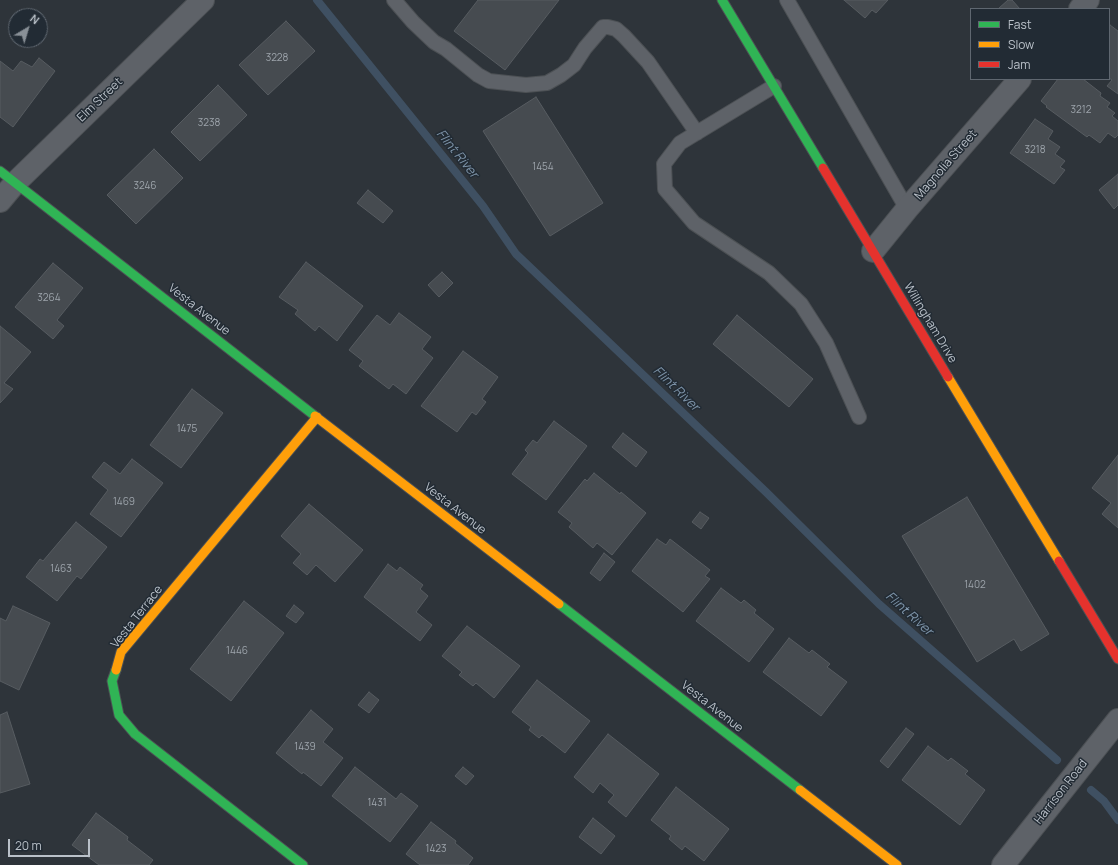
<!DOCTYPE html>
<style>
body{margin:0}
#map{position:relative;width:1118px;height:865px;overflow:hidden;background:#2e343a;font-family:Manrope,sans-serif}
canvas{display:block}
.legend{position:absolute;left:970px;top:8px;width:140px;height:72px;box-sizing:border-box;background:#222b34;border:1px solid #5f6770;margin:0;padding:5px 7px;list-style:none;font-size:12px;color:#bac1c9}
.legend li{display:flex;align-items:center;gap:8px;height:20px}
.legend b{width:20px;border:1px solid #5f6770}
.north{position:absolute;left:8px;top:8px;width:40px;height:40px;box-sizing:border-box;background:#222b34;border:1px solid #5f6770;border-radius:50%;rotate:38deg;font-size:11px;font-weight:700;line-height:16px;text-align:center;color:#bac1c9}
.north::after{content:'';display:block;margin:auto;width:14px;height:18px;background:#899097;clip-path:polygon(50% 0,100% 100%,50% 72%,0 100%)}
.scale{position:absolute;left:8px;top:839px;width:82px;height:18px;box-sizing:border-box;border:2px solid #bac1c9;border-top:0;padding-left:5px;font-size:12px;line-height:14px;white-space:nowrap;color:#bac1c9;-webkit-text-stroke:3px #222b34;paint-order:stroke}
</style>
<div id="map">
<canvas width="1118" height="865"></canvas>
<ul class="legend">
<li><b style="height:5px;background:#30b455"></b>Fast</li>
<li><b style="height:5px;background:#ff9f0a"></b>Slow</li>
<li><b style="height:5px;background:#e5322d"></b>Jam</li>
</ul>
<div class="north">N</div>
<div class="scale">20 m</div>
</div>
<script>
const ctx = document.querySelector('canvas').getContext('2d');
ctx.lineJoin = 'round';
function toPath(rows) {
  const path = new Path2D();
  for (const r of rows) {
    path.moveTo(r[0], r[1]);
    for (let i = 2; i < r.length; i += 2) path.lineTo(r[i], r[i + 1]);
  }
  return path;
}
function trace(path, color, width, dash) {
  ctx.strokeStyle = color;
  ctx.lineWidth = width;
  ctx.lineCap = dash ? 'butt' : 'round';
  ctx.setLineDash(dash || []);
  ctx.stroke(path);
}
function paint(path, color) {
  ctx.fillStyle = color;
  ctx.fill(path, 'evenodd');
}
function label(font, color, halo, rows, align = 'center') {
  ctx.font = font + ' Manrope,sans-serif';
  ctx.lineWidth = 3;
  ctx.setLineDash([]);
  ctx.textBaseline = 'middle';
  ctx.strokeStyle = halo;
  ctx.fillStyle = color;
  for (const [text, x, y, turn = 0] of rows) {
    ctx.save();
    ctx.translate(x, y);
    ctx.rotate((+turn || 0) * Math.PI / 180);
    ctx.textAlign = isNaN(turn) ? turn : align;
    if (halo) ctx.strokeText(text, 0, 0);
    ctx.fillText(text, 0, 0);
    ctx.restore();
  }
}
const stream = toPath([
 [317,0,483,206,516,254,766,492,879,604,1057,760],
 [1091,790,1104,801,1118,820]
]);
const building = toPath([
 [478,0,559,0,505,70,454,31,478,0],
 [844,0,888,0,876,13,872,10,865,18,844,0],
 [1008,0,1012,0,1020,9,998,9,1008,0],
 [286,21,315,51,268,95,239,65,286,21],
 [1110,25,1118,31,1118,94,1107,86,1112,80,1109,78,1109,27,1110,25],
 [39,58,55,71,13,127,0,117,0,61,13,71,21,61,32,67,39,58],
 [1058,79,1083,79,1101,93,1100,96,1110,103,1107,107,1115,113,1112,116,1118,121,1118,135,1115,138,1108,133,1100,143,1089,135,1087,137,1046,107,1047,106,1041,101,1058,79],
 [218,85,247,115,200,161,171,132,218,85],
 [536,97,603,203,550,236,483,131,536,97],
 [1035,119,1053,131,1048,139,1060,147,1055,154,1065,161,1060,167,1065,170,1054,184,1010,153,1035,119],
 [154,149,183,178,136,224,107,195,154,149],
 [1118,174,1118,205,1114,209,1099,190,1118,174],
 [368,190,393,211,383,223,357,203,368,190],
 [306,262,363,306,337,341,319,326,315,331,295,314,298,310,279,297,306,262],
 [53,263,83,288,57,320,64,326,53,339,15,307,53,263],
 [442,272,453,283,439,297,428,285,442,272],
 [399,313,431,337,422,349,433,358,406,394,393,384,389,389,359,366,363,361,349,350,377,315,390,325,399,313],
 [737,315,813,379,789,407,713,344,737,315],
 [0,326,31,352,4,383,13,389,0,403,0,326],
 [463,351,498,377,482,399,486,402,476,415,472,412,457,432,421,406,463,351],
 [192,389,223,413,181,468,150,445,192,389],
 [554,421,587,446,546,500,512,474,528,453,525,450,533,440,537,443,554,421],
 [623,433,647,452,636,467,612,447,623,433],
 [1118,455,1118,528,1102,514,1111,503,1092,488,1118,455],
 [132,459,163,483,121,537,90,514,108,490,92,477,104,462,120,474,132,459],
 [594,473,620,494,621,492,646,513,612,555,597,543,593,548,569,527,572,523,558,512,585,479,587,481,594,473],
 [967,497,1049,634,1021,651,1014,639,977,662,902,536,967,497],
 [309,504,363,550,335,582,316,565,307,575,293,563,301,554,281,536,309,504],
 [700,512,709,518,701,529,692,522,700,512],
 [76,522,107,547,81,579,77,576,57,601,26,577,40,559,43,561,76,522],
 [657,539,666,545,670,539,710,570,705,576,710,579,683,612,632,571,657,539],
 [604,553,615,562,600,581,590,573,604,553],
 [388,564,397,571,400,567,423,585,420,589,428,596,416,612,432,625,420,641,364,597,388,564],
 [721,588,741,603,744,600,756,610,754,613,774,629,749,662,696,621,721,588],
 [244,601,284,633,231,701,190,669,244,601],
 [294,605,304,613,296,623,286,616,294,605],
 [13,606,50,623,19,690,0,681,0,618,6,621,13,606],
 [467,626,520,666,494,698,476,683,473,686,459,675,462,672,442,656,467,626],
 [789,638,809,653,812,650,830,664,827,667,847,682,821,716,763,672,789,638],
 [537,680,590,721,565,753,542,735,539,738,529,730,531,727,512,712,537,680],
 [369,692,379,700,369,713,358,705,369,692],
 [311,710,333,729,323,742,343,758,321,786,303,772,302,774,276,753,311,710],
 [7,712,30,784,0,793,0,715,7,712],
 [906,728,914,734,888,768,880,761,906,728],
 [608,734,659,774,626,817,608,802,614,795,600,783,593,793,574,777,608,734],
 [928,746,948,761,951,758,968,771,965,774,985,790,960,825,902,780,928,746],
 [355,767,396,799,401,793,418,806,390,842,332,796,355,767],
 [463,767,474,776,466,785,455,776,463,767],
 [676,787,729,829,704,861,685,846,682,850,669,839,671,836,651,820,676,787],
 [96,813,128,837,127,840,153,860,149,865,99,865,72,845,96,813],
 [593,818,615,836,601,854,579,837,593,818],
 [431,822,456,841,455,843,473,858,468,865,420,865,406,854,431,822]
]);
const lane = toPath([
 [394,0,413,22,434,42,446,49,478,75,489,81,526,85,547,83,561,75,574,65,585,48,603,27,608,27,616,29,624,36,648,62,697,133],
 [787,0,907,209],
 [774,86,680,143,664,164,665,189,694,223,769,273,801,304,826,343,859,417]
]);
const street = toPath([
 [1080,9,1088,0],
 [0,201,15,183,203,0],
 [873,251,907,209,1020,79],
 [1003,865,1118,720]
]);
const fast = toPath([
 [722,0,823,168],
 [0,171,315,416],
 [559,604,800,790],
 [116,670,112,681,119,715,135,734,303,865]
]);
const slow = toPath([
 [948,377,1059,561],
 [315,416,559,604],
 [116,670,121,652,317,417],
 [800,790,897,865]
]);
const jam = toPath([
 [823,168,948,377],
 [1059,561,1118,659]
]);
const numberNames = [
 ["3228",277,58],
 ["3212",1081,110],
 ["3238",209,123],
 ["3218",1035,150],
 ["1454",543,167],
 ["3246",145,186],
 ["3264",49,298],
 ["1475",187,429],
 ["1469",124,502],
 ["1463",61,569],
 ["1402",975,585],
 ["1446",237,651],
 ["1439",305,747],
 ["1431",377,803],
 ["1423",436,849]
];
const streetNames = [
 ["Elm Street",100,100,-44],
 ["Magnolia Street",946,165,-49],
 ["Vesta Avenue",199,310,38],
 ["Willingham Drive",930,323,59],
 ["Vesta Avenue",455,509,38],
 ["Vesta Terrace",137,617,-52],
 ["Vesta Avenue",712,707,38],
 ["Harrison Road",1061,792,-52]
];
const waterNames = [
 ["Flint River",457,154,51],
 ["Flint River",676,389,44],
 ["Flint River",909,614,42]
];
trace(stream, '#3f5062', 8);
paint(building, '#464b50');
trace(building, '#575c61', 1);
trace(lane, '#4c5054', 16);
trace(street, '#4c5054', 24);
trace(fast, '#4c5054', 11);
trace(slow, '#4c5054', 11);
trace(jam, '#4c5054', 11);
trace(lane, '#5e6268', 14);
trace(street, '#5e6268', 22);
trace(fast, '#30b455', 9);
trace(slow, '#ff9f0a', 9);
trace(jam, '#e5322d', 9);
label('10px', '#9da4ab', null, numberNames);
label('12px', '#bac1c9', '#222b34', streetNames);
label('italic 13px', '#7e94a9', '#222b34', waterNames);
</script>
